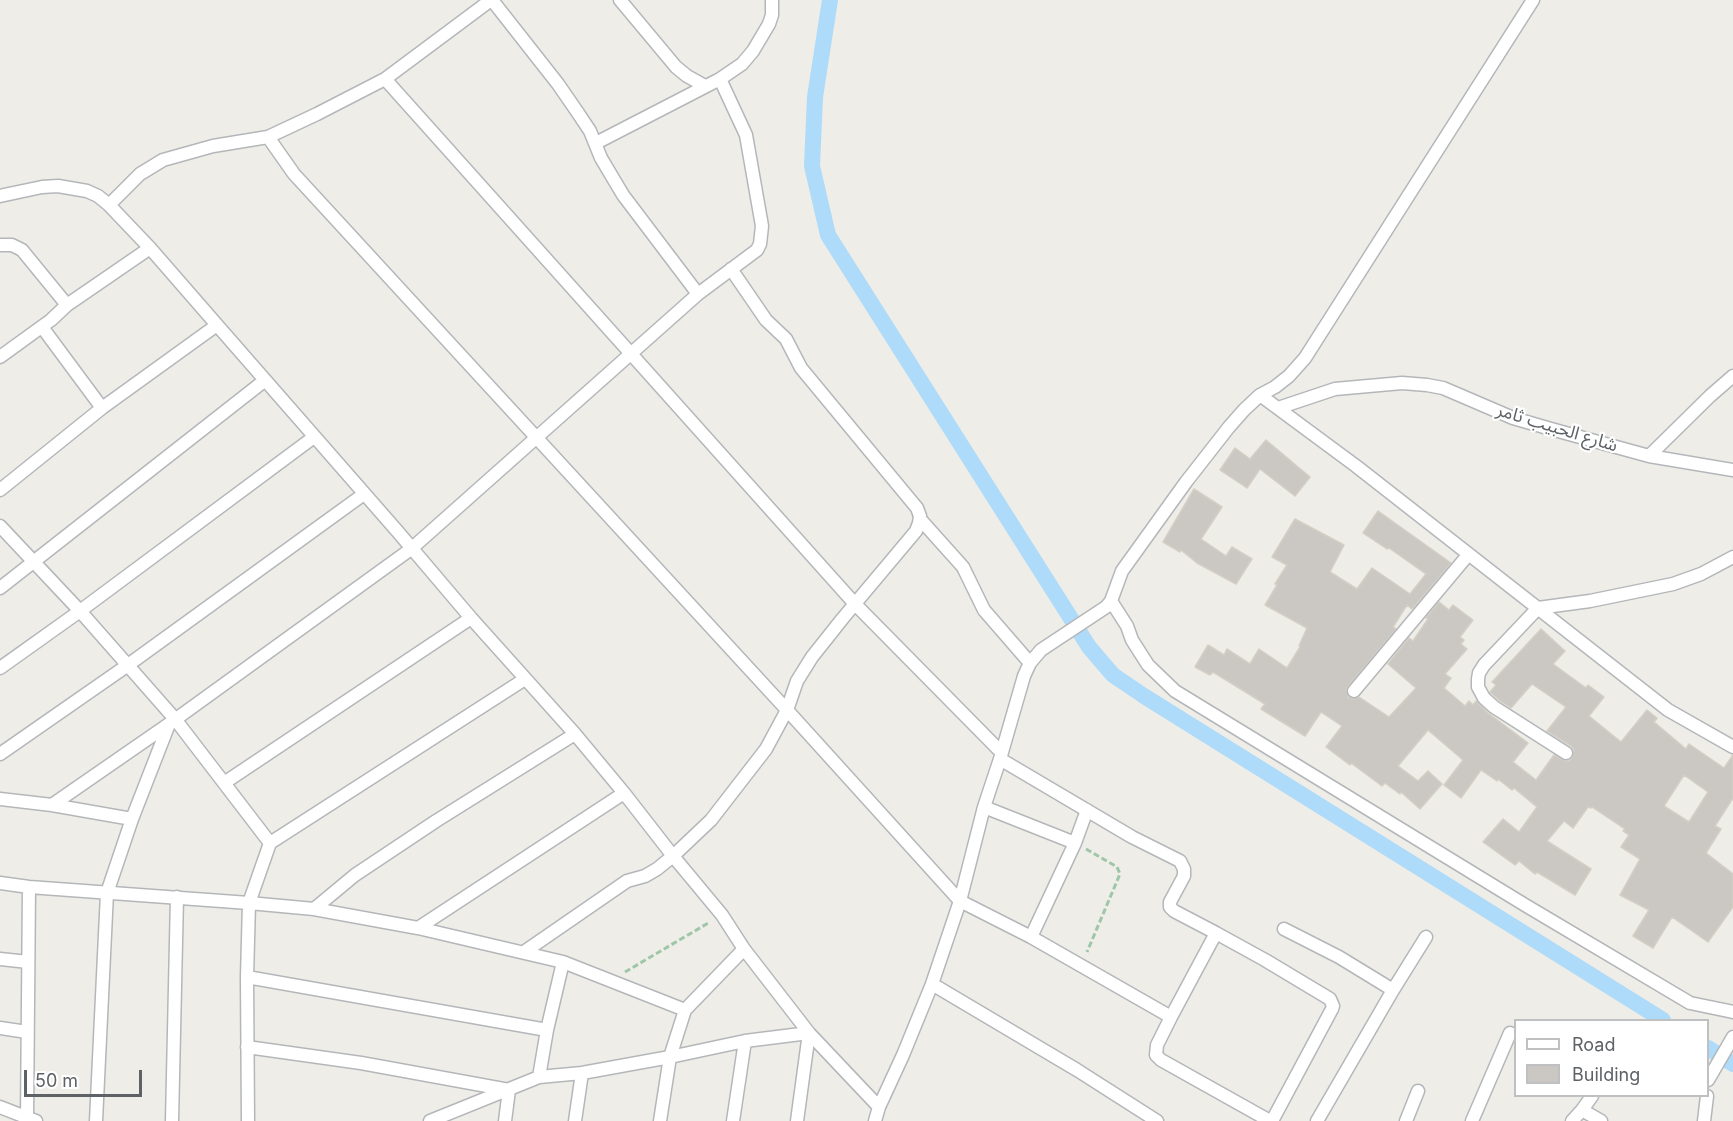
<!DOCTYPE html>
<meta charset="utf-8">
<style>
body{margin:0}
#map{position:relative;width:1733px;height:1121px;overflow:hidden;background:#efede7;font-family:Inter,sans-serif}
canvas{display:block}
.legend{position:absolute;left:1514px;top:1019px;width:195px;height:78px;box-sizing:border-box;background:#fff;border:2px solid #bfc0c2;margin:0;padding:8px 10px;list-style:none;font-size:18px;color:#5e6266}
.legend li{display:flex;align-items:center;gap:12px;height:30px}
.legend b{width:30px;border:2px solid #bfc0c2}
.scale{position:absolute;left:24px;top:1070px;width:118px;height:27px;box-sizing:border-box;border:3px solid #5e6266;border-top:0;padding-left:8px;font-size:18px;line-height:21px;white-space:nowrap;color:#5e6266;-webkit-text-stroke:4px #fff;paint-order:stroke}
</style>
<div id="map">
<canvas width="1733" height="1121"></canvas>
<ul class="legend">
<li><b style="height:8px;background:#fff"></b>Road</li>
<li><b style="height:16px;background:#cbc8c4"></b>Building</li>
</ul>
<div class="scale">50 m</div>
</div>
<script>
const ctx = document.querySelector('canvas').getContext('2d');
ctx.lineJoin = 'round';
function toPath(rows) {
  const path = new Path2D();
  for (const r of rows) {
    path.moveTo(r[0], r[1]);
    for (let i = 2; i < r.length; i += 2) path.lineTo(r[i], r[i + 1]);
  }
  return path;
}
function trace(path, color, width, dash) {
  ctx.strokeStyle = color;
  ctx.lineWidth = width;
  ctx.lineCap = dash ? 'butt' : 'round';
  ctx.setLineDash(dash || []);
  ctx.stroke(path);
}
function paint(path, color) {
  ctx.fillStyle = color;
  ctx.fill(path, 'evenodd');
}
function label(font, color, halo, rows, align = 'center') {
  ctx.font = font + ' Inter,"Noto Sans Arabic",sans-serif';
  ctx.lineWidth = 4.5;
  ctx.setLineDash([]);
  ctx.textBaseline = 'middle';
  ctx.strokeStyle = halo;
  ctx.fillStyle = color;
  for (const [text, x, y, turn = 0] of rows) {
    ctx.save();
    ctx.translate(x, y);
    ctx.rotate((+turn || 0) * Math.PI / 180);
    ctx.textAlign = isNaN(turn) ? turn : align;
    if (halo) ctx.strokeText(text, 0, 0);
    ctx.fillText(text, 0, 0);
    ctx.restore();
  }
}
const canal = toPath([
 [830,0,815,97,812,166,828,235,1089,647,1113,675,1144,696,1663,1020],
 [1708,1048,1733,1064]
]);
const building = toPath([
 [1266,440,1310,477,1295,496,1260,469,1247,488,1220,470,1235,448,1250,459,1266,440],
 [1194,489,1222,507,1201,539,1226,556,1232,547,1252,559,1236,584,1197,563,1181,550,1180,552,1163,542,1194,489],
 [1378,511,1451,563,1412,609,1407,605,1393,627,1396,629,1348,686,1346,690,1348,697,1353,699,1359,697,1389,717,1416,688,1388,664,1409,638,1413,641,1428,619,1426,618,1439,602,1449,610,1453,605,1473,620,1460,637,1464,640,1461,644,1467,649,1445,674,1451,678,1444,688,1465,706,1469,701,1473,705,1476,701,1488,713,1528,743,1513,762,1536,780,1554,755,1565,761,1569,761,1573,757,1574,750,1571,746,1547,731,1566,707,1532,684,1511,708,1499,700,1490,692,1496,685,1492,682,1541,629,1565,651,1553,664,1586,688,1588,685,1604,697,1589,716,1621,742,1647,710,1657,718,1654,722,1686,749,1689,744,1724,768,1733,755,1733,798,1715,826,1721,829,1706,853,1733,874,1733,907,1708,942,1672,917,1653,948,1633,936,1649,910,1620,895,1640,859,1621,847,1629,835,1623,831,1625,829,1592,807,1591,808,1588,807,1573,828,1564,821,1547,841,1591,869,1575,895,1537,872,1535,874,1519,861,1515,865,1483,842,1503,819,1519,832,1537,807,1514,788,1512,790,1498,779,1497,781,1481,770,1461,798,1444,785,1463,760,1428,730,1398,766,1418,781,1428,771,1442,784,1420,809,1401,792,1400,794,1385,783,1382,786,1351,763,1350,765,1326,747,1342,726,1321,712,1305,736,1261,709,1265,704,1213,672,1210,675,1195,667,1208,645,1224,655,1227,649,1250,664,1259,649,1287,668,1300,647,1299,646,1307,628,1265,605,1277,585,1275,584,1287,565,1272,557,1295,519,1344,545,1330,572,1357,589,1372,568,1410,594,1426,574,1389,548,1387,549,1363,533,1378,511],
 [1684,775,1708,792,1689,822,1664,806,1684,775]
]);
const path = toPath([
 [1086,849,1117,867,1120,874,1087,952],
 [625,972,710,922]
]);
const minor = toPath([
 [492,0,558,84,578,113,590,131,601,158,623,195,698,294],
 [620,0,676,67,687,76,705,86],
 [385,79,491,0],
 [596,143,720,79,742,64,753,51,769,24,772,15,772,0],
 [0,196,42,187,58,186,87,191,98,196,109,205,150,248,217,325],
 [109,205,140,174,163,160,213,146,268,137],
 [0,245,12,245,22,250,67,305,150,248],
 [42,327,102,408],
 [0,357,51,320,67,305],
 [1260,395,1356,466,1668,710,1733,747],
 [1278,408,1335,389,1402,383,1427,385,1443,388,1513,418,1551,429,1649,456,1733,470],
 [1649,456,1710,396,1733,376],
 [0,490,102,408,217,325,398,532,471,618,575,734,624,793,673,856,722,915,744,949,809,1033,879,1107],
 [920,519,963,567,984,610,1030,663],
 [0,526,80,611,175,719,270,843,525,679],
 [0,588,264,381],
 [1111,601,1127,626,1132,640,1148,665,1175,691,1525,905,1690,1003,1733,1012],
 [0,668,80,611,314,437],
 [1354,691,1468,555],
 [1001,752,855,604,385,79,317,114,268,137,294,174,787,710,960,901,1031,937,1171,1017,1157,1045,1156,1055,1161,1060,1270,1121],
 [1566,753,1494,707,1484,698,1478,687,1478,679,1479,673,1484,665,1538,608,1590,601,1673,584,1701,574,1733,557],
 [0,754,128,665,364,494],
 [1000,759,1132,837,1180,861,1184,869,1184,876,1170,902,1170,907,1174,911,1216,933],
 [224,783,471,618],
 [0,799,52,805,132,819],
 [52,805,169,724],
 [984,807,1075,843],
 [0,883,29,887,249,903,314,909,418,928,563,962,685,1010],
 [314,909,355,875,436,821,575,734],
 [418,928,624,793],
 [1284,929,1339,957,1393,990,1317,1121],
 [1031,937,1075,843,1087,810],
 [524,952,627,881,645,876,657,869,673,856,711,820,766,749,787,710,797,681,812,657,843,618,916,531,919,523,920,516,917,508,801,368,786,339,766,320,731,269],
 [0,959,28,962],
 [247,977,547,1030,563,962],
 [932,984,1077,1070,1157,1121],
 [1393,990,1426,937],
 [1171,1017,1216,933,1265,960,1330,999,1333,1006,1332,1009,1272,1121],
 [0,1028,27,1032],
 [247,1047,361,1063,509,1090,505,1121],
 [539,1077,547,1030],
 [1708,1080,1733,1037],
 [0,1107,36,1121],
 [1582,1110,1601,1121],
 [27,1118,29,887],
 [96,1121,107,893,132,819,169,724,411,549,698,294,757,250,760,244,762,226,746,135,720,79],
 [172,1121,177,897],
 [248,1121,247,977,249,903,270,843],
 [430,1121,539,1077,582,1073,670,1057,685,1010,744,949],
 [575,1121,582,1073],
 [660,1121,670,1057,745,1041,809,1033],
 [733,1121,745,1041],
 [797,1121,809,1033],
 [875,1121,879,1107,903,1055,932,984,960,901,984,807,1000,759,1024,676,1030,663,1041,650,1106,607,1111,601,1122,571,1186,482,1229,427,1244,410,1260,395,1275,387,1289,376,1305,358,1533,0],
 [1406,1121,1418,1091],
 [1472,1121,1510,1033],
 [1572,1121,1582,1110,1592,1096],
 [1704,1121,1707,1096]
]);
const streetNames = [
 ["شارع الحبيب ثامر",1557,428,17]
];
trace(canal, '#addbf9', 16);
paint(building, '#cbc8c4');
trace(building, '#d4cfc5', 1.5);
trace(minor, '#b4b7ba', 15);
trace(path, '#9ec6a8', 3, [6, 3]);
trace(minor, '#fff', 12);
label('18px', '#5e6266', '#fff', streetNames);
</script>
